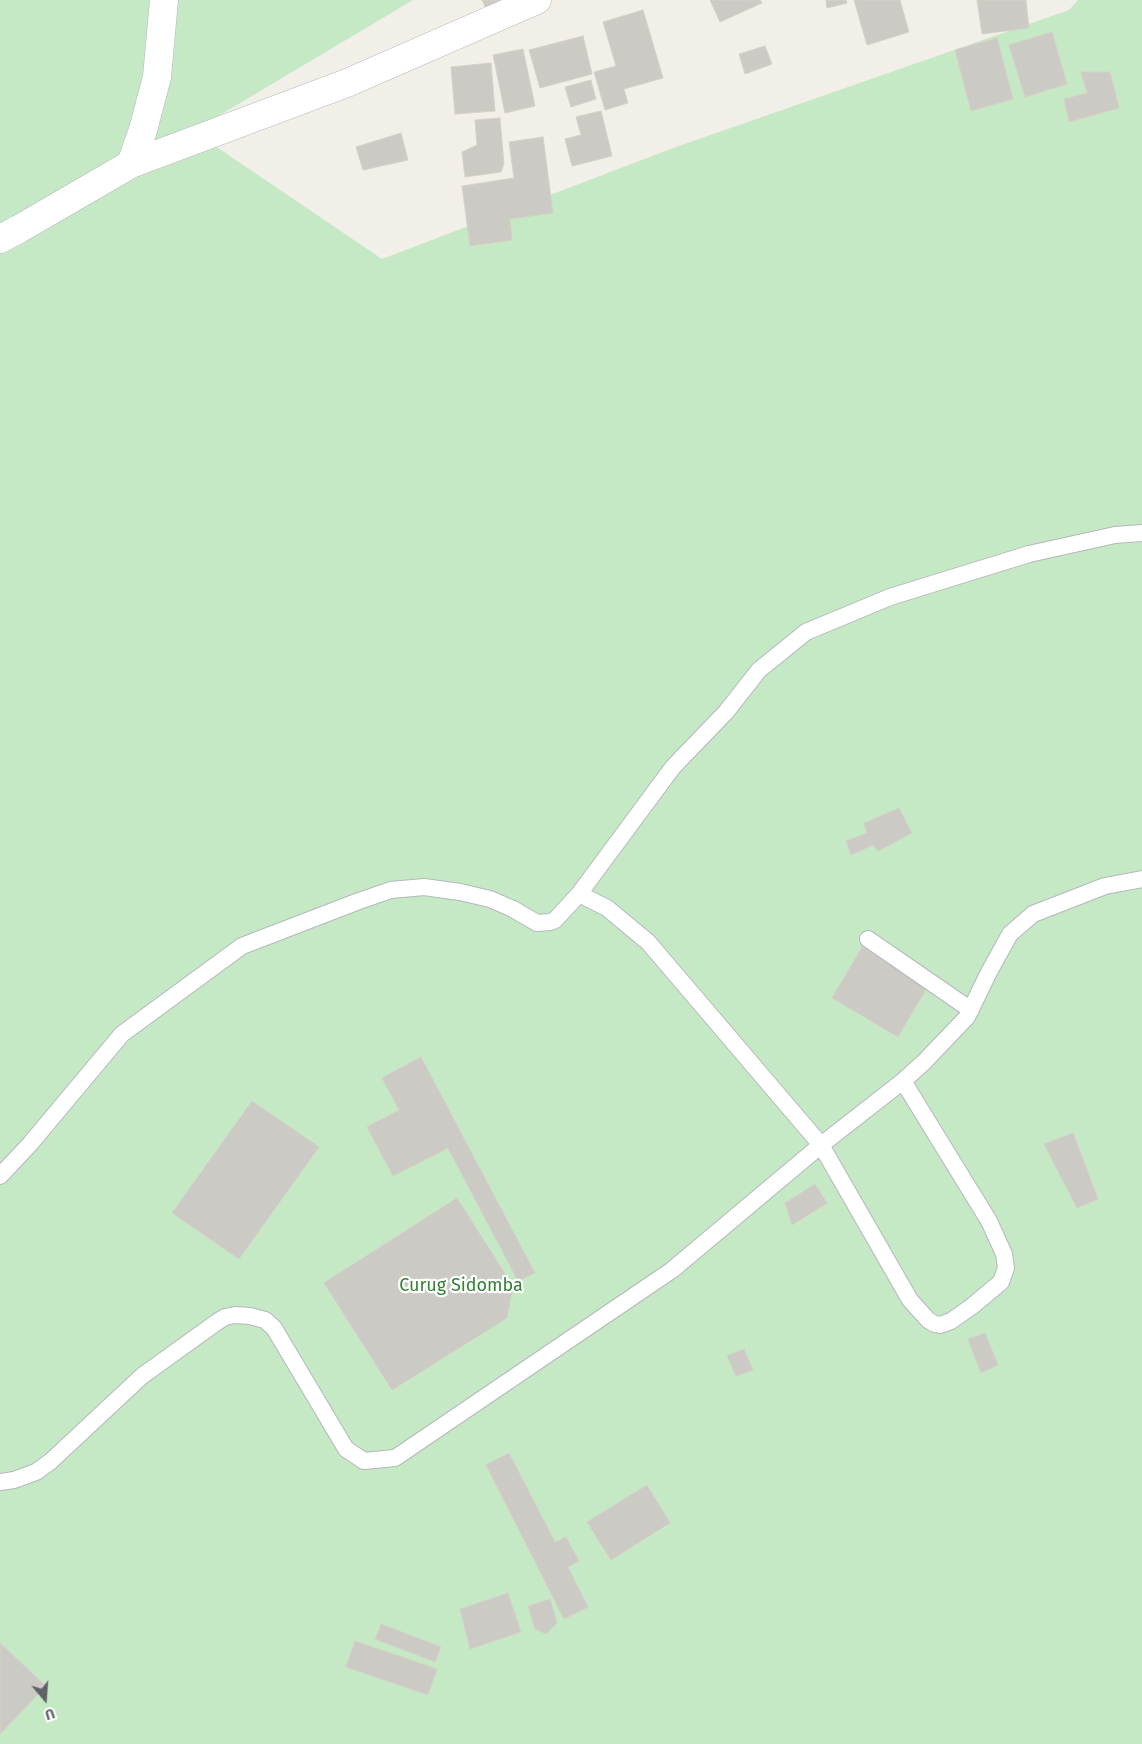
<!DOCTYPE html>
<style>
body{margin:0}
#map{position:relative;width:1142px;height:1744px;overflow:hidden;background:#f1efe8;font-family:"Fira Sans",sans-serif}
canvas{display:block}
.north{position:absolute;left:20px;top:1674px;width:50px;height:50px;-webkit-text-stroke:4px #fff;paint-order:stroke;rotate:162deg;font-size:14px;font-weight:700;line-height:20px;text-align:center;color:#5f6368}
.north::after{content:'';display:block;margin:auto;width:18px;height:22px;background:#5f6368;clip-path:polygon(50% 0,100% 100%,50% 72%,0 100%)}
</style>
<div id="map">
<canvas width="1142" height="1744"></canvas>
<div class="north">U</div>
</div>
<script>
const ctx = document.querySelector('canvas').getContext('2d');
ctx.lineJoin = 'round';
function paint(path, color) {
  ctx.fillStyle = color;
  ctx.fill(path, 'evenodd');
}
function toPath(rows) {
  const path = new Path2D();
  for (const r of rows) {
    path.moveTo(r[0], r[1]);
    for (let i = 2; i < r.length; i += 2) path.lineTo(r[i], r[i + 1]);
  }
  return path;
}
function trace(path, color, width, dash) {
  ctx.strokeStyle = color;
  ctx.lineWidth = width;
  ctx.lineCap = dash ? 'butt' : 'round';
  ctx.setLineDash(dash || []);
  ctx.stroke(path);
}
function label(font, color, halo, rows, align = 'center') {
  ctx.font = font + ' "Fira Sans",sans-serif';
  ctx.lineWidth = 4.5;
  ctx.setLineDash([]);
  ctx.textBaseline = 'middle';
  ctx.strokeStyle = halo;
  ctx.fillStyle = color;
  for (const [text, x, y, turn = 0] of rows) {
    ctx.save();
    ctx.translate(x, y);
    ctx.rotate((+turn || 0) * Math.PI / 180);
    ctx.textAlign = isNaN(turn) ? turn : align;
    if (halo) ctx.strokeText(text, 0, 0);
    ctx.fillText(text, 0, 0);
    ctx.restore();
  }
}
const green = toPath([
 [0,0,413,0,193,131,382,259,676,147,1069,10,1078,0,1142,0,1142,1744,0,1744]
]);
const building = toPath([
 [482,0,512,0,487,11,482,0],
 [710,0,760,0,762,3,720,22,710,0],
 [826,0,846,0,847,3,827,8,826,0],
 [854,0,900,0,909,32,867,45,854,0],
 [977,0,1026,0,1029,28,982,34,977,0],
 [643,10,663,78,624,89,628,103,605,110,594,72,616,66,603,22,643,10],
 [1052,32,1067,84,1025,97,1009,45,1052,32],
 [583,36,592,74,540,88,529,50,583,36],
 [997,38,1013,99,971,111,955,50,997,38],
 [765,46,772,64,745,74,739,54,765,46],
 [523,49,535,106,505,113,493,55,523,49],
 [491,63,495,111,455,114,451,67,491,63],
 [1081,72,1110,72,1119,108,1069,122,1064,99,1087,93,1081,72],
 [591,80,596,99,571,107,565,87,591,80],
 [601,111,612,156,572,166,565,139,581,135,576,117,601,111],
 [500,118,504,164,501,172,465,177,462,152,477,145,475,120,500,118],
 [401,133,408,160,363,170,356,147,401,133],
 [543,137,553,213,510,219,512,240,470,246,462,186,514,178,509,142,543,137],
 [899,808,912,833,878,851,873,845,851,855,846,841,867,833,864,823,899,808],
 [862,947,928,986,898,1037,832,998,862,947],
 [421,1057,535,1273,518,1281,448,1148,393,1176,367,1127,399,1110,382,1078,421,1057],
 [252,1101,319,1147,239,1259,172,1213,252,1101],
 [1073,1133,1098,1199,1077,1208,1044,1144,1073,1133],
 [815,1184,827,1203,792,1225,785,1203,815,1184],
 [457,1198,513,1286,507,1318,392,1390,324,1283,457,1198],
 [985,1333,998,1365,981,1373,968,1339,985,1333],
 [744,1349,753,1370,736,1376,727,1356,744,1349],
 [509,1453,555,1542,566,1537,579,1561,568,1567,588,1607,564,1619,486,1465,509,1453],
 [647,1485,670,1523,611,1560,587,1522,647,1485],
 [508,1593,521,1632,470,1649,460,1609,508,1593],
 [550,1599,557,1623,546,1634,535,1629,528,1606,550,1599],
 [381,1624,441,1647,435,1662,375,1639,381,1624],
 [355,1641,437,1669,428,1695,346,1667,355,1641],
 [0,1643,46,1686,0,1734,0,1643]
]);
const service = toPath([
 [579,894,607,908,648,942,821,1145,910,1300,928,1320,935,1324,940,1325,951,1321,971,1307,1001,1282,1006,1268,1004,1254,989,1221,903,1081],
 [868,939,971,1010],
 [0,1176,30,1144,122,1034,242,946,359,901,391,890,424,887,460,892,490,899,513,909,537,923,550,922,555,920,579,894,673,767,726,712,759,670,806,632,890,597,1029,554,1115,535,1142,533],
 [0,1482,14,1480,36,1472,51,1461,142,1376,217,1322,225,1317,235,1315,250,1316,265,1320,274,1328,346,1449,364,1461,395,1458,672,1270,821,1145,903,1081,924,1062,967,1017,989,972,1010,934,1033,914,1105,886,1142,879]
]);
const minor = toPath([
 [131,164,347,83,537,0],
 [0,239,19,229,131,164,143,130,157,77,164,0]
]);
const parkNames = [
 ["Curug Sidomba",461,1286]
];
paint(green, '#c5e8c5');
paint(building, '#cccac5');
trace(building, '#d6d1c6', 1);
trace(service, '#b5b8bc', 18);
trace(minor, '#b5b8bc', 29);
trace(service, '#fff', 16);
trace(minor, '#fff', 28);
label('18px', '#348238', '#fff', parkNames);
</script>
